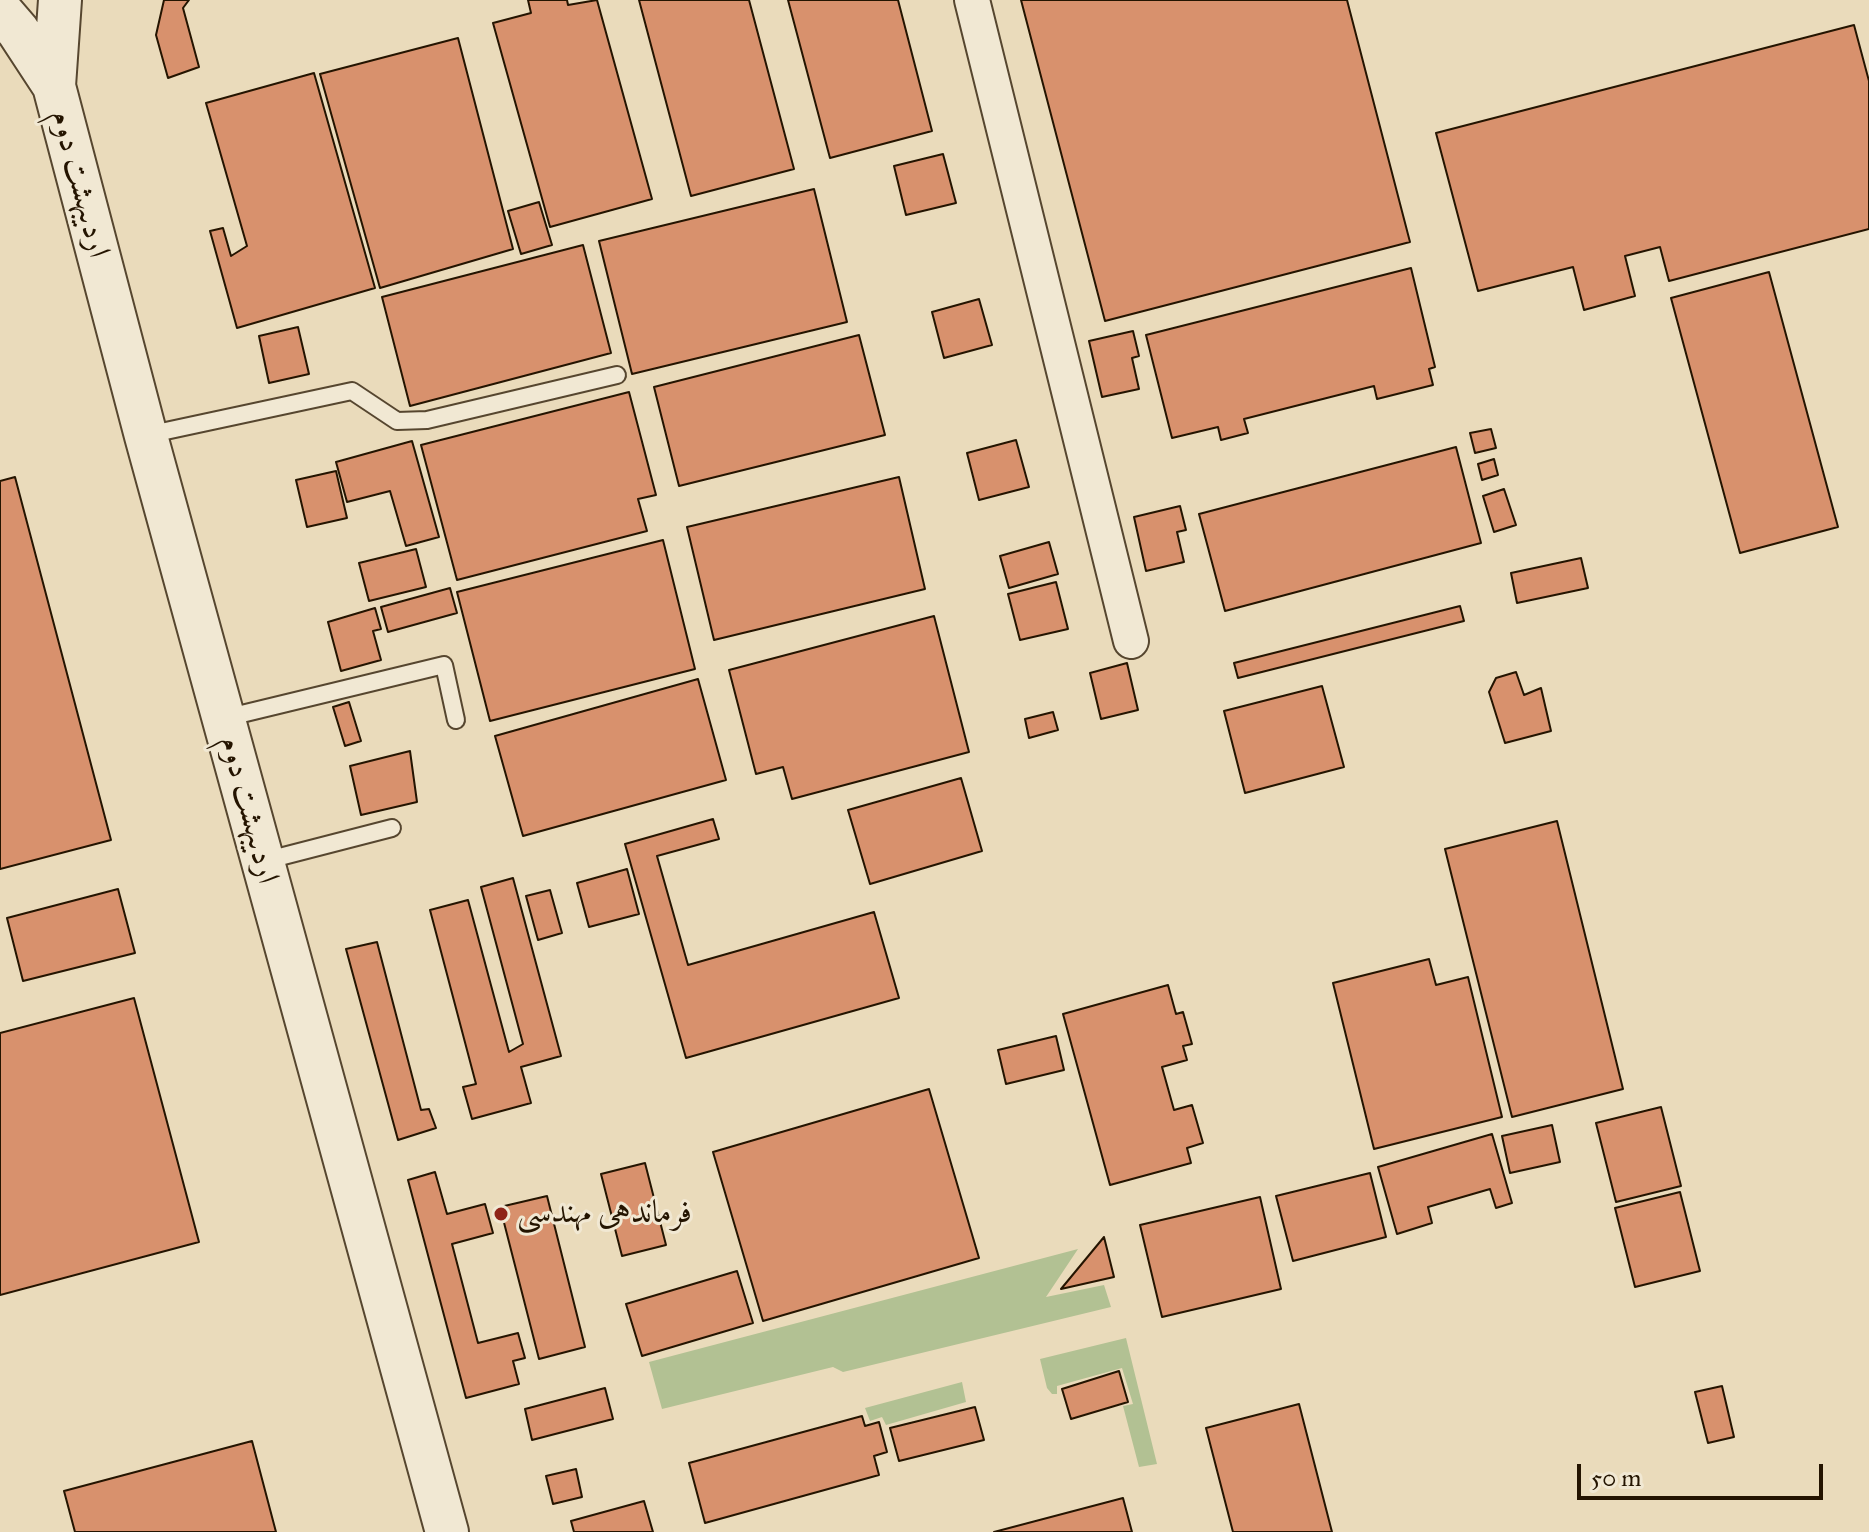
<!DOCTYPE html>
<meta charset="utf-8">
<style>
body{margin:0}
#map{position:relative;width:1869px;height:1532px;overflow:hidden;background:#eadbbb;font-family:"IM FELL Great Primer",serif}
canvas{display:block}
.scale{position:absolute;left:1577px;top:1464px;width:246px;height:36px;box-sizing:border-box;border:4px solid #241400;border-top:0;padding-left:10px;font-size:24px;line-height:28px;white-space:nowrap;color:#241400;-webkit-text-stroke:6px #f1e8d3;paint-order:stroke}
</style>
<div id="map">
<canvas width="1869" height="1532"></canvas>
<div class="scale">50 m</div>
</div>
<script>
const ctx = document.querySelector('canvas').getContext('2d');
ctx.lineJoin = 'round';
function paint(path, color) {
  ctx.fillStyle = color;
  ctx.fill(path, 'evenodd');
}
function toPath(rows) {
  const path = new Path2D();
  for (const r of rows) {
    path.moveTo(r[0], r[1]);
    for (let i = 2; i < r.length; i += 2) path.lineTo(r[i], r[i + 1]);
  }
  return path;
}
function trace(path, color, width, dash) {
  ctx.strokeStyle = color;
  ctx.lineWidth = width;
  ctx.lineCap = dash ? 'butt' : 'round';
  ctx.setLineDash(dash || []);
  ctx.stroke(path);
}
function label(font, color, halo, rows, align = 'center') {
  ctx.font = font + ' "IM FELL Great Primer",Amiri,serif';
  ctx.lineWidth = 6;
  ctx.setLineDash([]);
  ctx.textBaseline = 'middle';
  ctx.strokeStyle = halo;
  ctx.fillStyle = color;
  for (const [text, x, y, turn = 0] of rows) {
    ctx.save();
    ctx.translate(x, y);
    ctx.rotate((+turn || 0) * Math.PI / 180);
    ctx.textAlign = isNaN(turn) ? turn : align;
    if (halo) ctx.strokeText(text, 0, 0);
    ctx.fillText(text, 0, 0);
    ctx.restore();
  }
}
const green = toPath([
 [1078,1249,1046,1297,1104,1285,1111,1307,843,1372,833,1367,662,1409,649,1362],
 [1126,1338,1157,1464,1139,1467,1123,1406,1133,1404,1122,1368,1057,1386,1057,1394,1052,1394,1047,1388,1040,1359],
 [962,1382,966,1402,886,1425,882,1417,870,1421,865,1408]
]);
const building = toPath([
 [164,0,189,0,183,8,199,67,168,78,156,35,164,0],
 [528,0,567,0,568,5,597,0,652,199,550,227,493,23,531,13,528,0],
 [639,0,749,0,794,169,691,196,639,0],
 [788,0,898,0,932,131,830,158,788,0],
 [1021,0,1347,0,1410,242,1105,321,1021,0],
 [1854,25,1869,81,1869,229,1669,281,1660,247,1625,256,1635,296,1584,310,1573,267,1478,291,1436,133,1854,25],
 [458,38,513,249,380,288,320,74,458,38],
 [314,73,375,288,237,328,210,231,223,228,231,256,247,246,206,103,314,73],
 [943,154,956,203,906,215,894,166,943,154],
 [814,189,847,322,632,374,599,241,814,189],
 [539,202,552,245,521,254,508,211,539,202],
 [583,245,611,353,410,406,382,297,583,245],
 [1411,268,1435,367,1429,369,1433,385,1377,399,1374,386,1244,419,1248,433,1221,440,1218,427,1172,438,1146,335,1411,268],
 [1769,272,1838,527,1740,553,1671,298,1769,272],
 [979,299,992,345,944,358,932,312,979,299],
 [298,327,309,374,269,383,259,336,298,327],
 [1133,331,1139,356,1132,358,1139,389,1102,397,1089,341,1133,331],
 [859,335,885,435,679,486,654,387,859,335],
 [629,392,656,495,638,499,647,531,457,580,421,445,629,392],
 [1491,429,1496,448,1475,453,1470,433,1491,429],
 [1016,440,1029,487,979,500,967,453,1016,440],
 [412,441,439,537,406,546,390,491,347,502,336,462,412,441],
 [1456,447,1481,543,1225,611,1199,514,1456,447],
 [1494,459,1498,475,1482,480,1478,464,1494,459],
 [336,471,347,518,307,527,296,480,336,471],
 [15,477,111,840,0,869,0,481,15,477],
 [899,477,925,589,714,640,687,527,899,477],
 [1504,489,1516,525,1494,532,1483,496,1504,489],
 [1180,506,1186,530,1177,532,1184,562,1146,571,1134,517,1180,506],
 [663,540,695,669,490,721,457,592,663,540],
 [1049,542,1058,574,1009,588,1000,556,1049,542],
 [416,549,426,587,369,601,359,563,416,549],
 [1581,558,1588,588,1517,603,1511,573,1581,558],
 [1056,582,1068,629,1020,640,1008,594,1056,582],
 [450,588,457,613,388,632,381,607,450,588],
 [1460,606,1464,621,1238,678,1234,663,1460,606],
 [375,608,381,629,373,631,381,660,341,671,328,622,375,608],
 [934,616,969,752,792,799,783,767,756,774,729,670,934,616],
 [1127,663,1138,710,1101,719,1090,673,1127,663],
 [1516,672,1524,695,1541,688,1551,731,1505,743,1489,692,1496,678,1516,672],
 [698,679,726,780,523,836,495,736,698,679],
 [1322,686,1344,767,1245,793,1224,711,1322,686],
 [349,702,361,741,345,746,333,707,349,702],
 [1053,712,1058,730,1029,738,1025,719,1053,712],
 [410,751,417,802,361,815,350,766,410,751],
 [961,778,982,851,870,884,848,810,961,778],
 [713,819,719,839,657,856,688,965,874,912,899,998,686,1058,625,844,713,819],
 [1557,821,1623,1089,1512,1117,1445,849,1557,821],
 [627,869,639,914,589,927,577,883,627,869],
 [513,878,561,1056,521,1067,531,1103,472,1119,463,1087,476,1084,430,910,468,900,509,1052,523,1044,481,887,513,878],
 [118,889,135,953,23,981,7,918,118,889],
 [550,890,562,933,538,940,526,896,550,890],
 [377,942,421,1110,429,1109,436,1128,398,1140,346,949,377,942],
 [1429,959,1436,985,1468,977,1502,1117,1374,1149,1333,983,1429,959],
 [1168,985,1176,1014,1183,1012,1192,1044,1183,1046,1187,1060,1162,1067,1174,1110,1192,1105,1203,1143,1187,1148,1191,1163,1110,1185,1063,1014,1168,985],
 [134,998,199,1242,0,1295,0,1033,134,998],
 [1056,1036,1064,1070,1006,1084,998,1050,1056,1036],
 [929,1089,979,1258,763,1321,713,1152,929,1089],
 [1661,1107,1681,1186,1616,1202,1596,1123,1661,1107],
 [1552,1125,1560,1162,1510,1173,1502,1136,1552,1125],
 [1492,1134,1512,1203,1496,1208,1490,1189,1428,1207,1432,1223,1397,1234,1378,1167,1492,1134],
 [645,1163,666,1245,622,1256,601,1174,645,1163],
 [435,1172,447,1214,485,1204,493,1233,452,1244,478,1343,518,1333,525,1358,513,1361,519,1384,466,1398,408,1180,435,1172],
 [1370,1173,1386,1237,1293,1261,1276,1196,1370,1173],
 [1680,1192,1700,1271,1635,1287,1615,1208,1680,1192],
 [547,1196,585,1347,539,1359,500,1207,547,1196],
 [1260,1197,1281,1289,1162,1317,1140,1225,1260,1197],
 [1104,1237,1114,1277,1061,1289,1104,1237],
 [737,1271,753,1323,642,1356,626,1304,737,1271],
 [1119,1371,1128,1402,1071,1419,1062,1389,1119,1371],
 [1722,1386,1734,1437,1708,1443,1695,1392,1722,1386],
 [605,1388,613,1419,532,1440,525,1409,605,1388],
 [1299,1404,1332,1532,1233,1532,1206,1428,1299,1404],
 [975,1407,984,1440,899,1461,890,1428,975,1407],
 [862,1416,865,1426,879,1422,887,1452,874,1456,879,1475,705,1523,689,1463,862,1416],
 [252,1441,276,1532,75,1532,64,1491,252,1441],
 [576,1469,582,1497,553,1504,546,1476,576,1469],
 [1123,1498,1132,1532,994,1532,1123,1498],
 [644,1501,653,1532,574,1532,571,1521,644,1501]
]);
const service = toPath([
 [147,435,352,391,397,421,427,420,617,375],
 [225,718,444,665,456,720],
 [264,861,392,828]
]);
const minor = toPath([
 [972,0,1131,641]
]);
const tertiary = toPath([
 [0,10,18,31,54,86,146,436,447,1532],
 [54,86,60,0]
]);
const markers = [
 [501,1214,8,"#8f2418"]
];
const streetNames = [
 ["اردیبهشت دوم",79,184,75],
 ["اردیبهشت دوم",248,810,75]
];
const poiNames = [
 ["فرماندهی مهندسی",517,1214]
];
paint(green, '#b2c193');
paint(building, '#d8916d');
trace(building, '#241400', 2);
trace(service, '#56462f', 20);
trace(minor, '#56462f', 38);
trace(tertiary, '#56462f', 46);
trace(service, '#f1e8d3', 16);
trace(minor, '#f1e8d3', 34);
trace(tertiary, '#f1e8d3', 42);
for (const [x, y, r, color] of markers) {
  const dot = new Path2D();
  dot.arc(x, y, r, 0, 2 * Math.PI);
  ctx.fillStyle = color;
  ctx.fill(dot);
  trace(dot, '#f1e8d3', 3);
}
label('32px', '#241400', '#f1e8d3', streetNames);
label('32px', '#241400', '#f1e8d3', poiNames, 'left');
</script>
